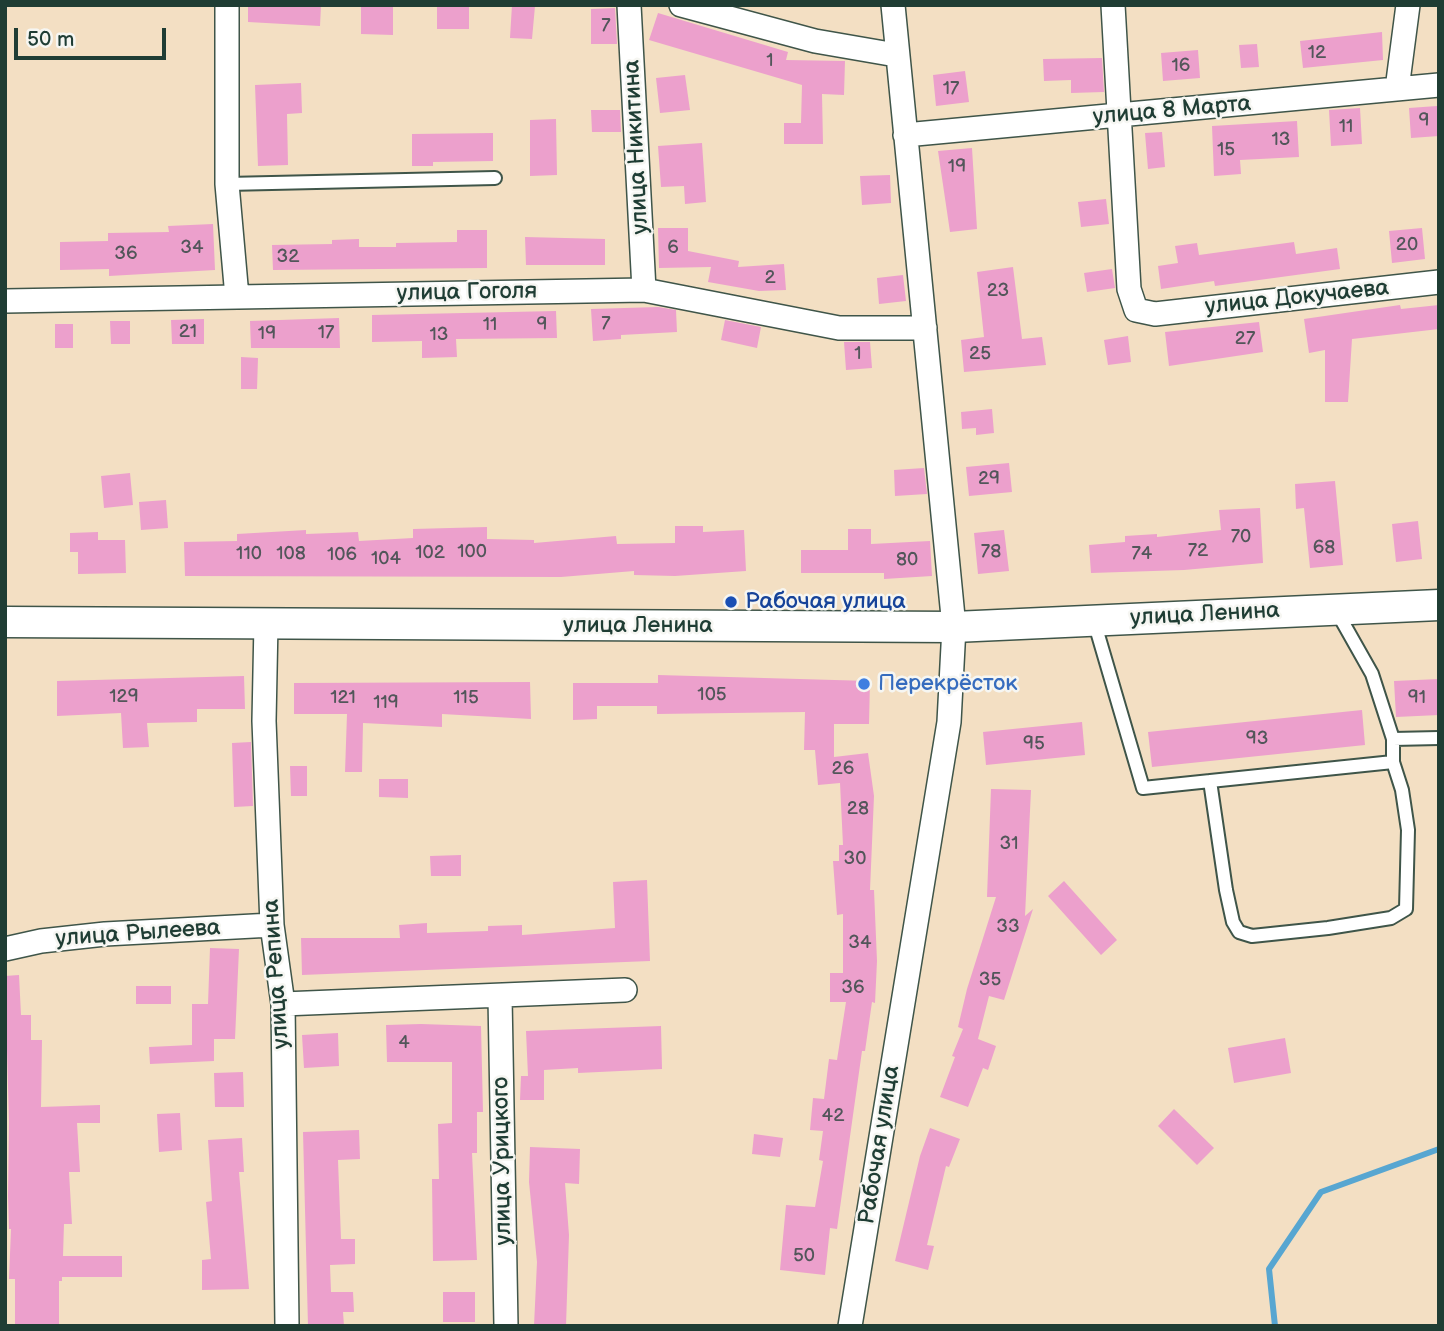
<!DOCTYPE html>
<meta charset="utf-8">
<style>
body{margin:0}
#map{position:relative;width:1444px;height:1331px;overflow:hidden;background:#f3dfc3;font-family:"Balsamiq Sans",sans-serif}
canvas{display:block}
.frame{position:absolute;inset:0;border:7px solid #1f3d34;pointer-events:none}
.scale{position:absolute;left:14px;top:28px;width:152px;height:32px;box-sizing:border-box;border:4px solid #1f3d34;border-top:0;padding-left:9px;font-size:21px;line-height:24px;white-space:nowrap;color:#1f3d34;-webkit-text-stroke:5px #f6f6f2;paint-order:stroke}
</style>
<div id="map">
<canvas width="1444" height="1331"></canvas>
<div class="frame"></div>
<div class="scale">50 m</div>
</div>
<script>
const ctx = document.querySelector('canvas').getContext('2d');
ctx.lineJoin = 'round';
function toPath(rows) {
  const path = new Path2D();
  for (const r of rows) {
    path.moveTo(r[0], r[1]);
    for (let i = 2; i < r.length; i += 2) path.lineTo(r[i], r[i + 1]);
  }
  return path;
}
function trace(path, color, width, dash) {
  ctx.strokeStyle = color;
  ctx.lineWidth = width;
  ctx.lineCap = dash ? 'butt' : 'round';
  ctx.setLineDash(dash || []);
  ctx.stroke(path);
}
function paint(path, color) {
  ctx.fillStyle = color;
  ctx.fill(path, 'evenodd');
}
function label(font, color, halo, rows, align = 'center') {
  ctx.font = font + ' "Balsamiq Sans",sans-serif';
  ctx.lineWidth = 5;
  ctx.setLineDash([]);
  ctx.textBaseline = 'middle';
  ctx.strokeStyle = halo;
  ctx.fillStyle = color;
  for (const [text, x, y, turn = 0] of rows) {
    ctx.save();
    ctx.translate(x, y);
    ctx.rotate((+turn || 0) * Math.PI / 180);
    ctx.textAlign = isNaN(turn) ? turn : align;
    if (halo) ctx.strokeText(text, 0, 0);
    ctx.fillText(text, 0, 0);
    ctx.restore();
  }
}
const stream = toPath([
 [1275,1326,1269,1269,1321,1192,1439,1149]
]);
const building = toPath([
 [248,5,321,5,320,26,248,22],
 [361,5,393,5,393,35,361,34],
 [437,5,469,5,469,29,437,29],
 [512,5,535,6,532,39,510,38],
 [615,8,617,44,591,44,591,9],
 [658,13,788,52,786,60,845,61,844,95,822,94,823,144,784,144,784,123,801,123,802,85,649,40],
 [1382,32,1383,60,1303,68,1300,41],
 [1257,44,1259,67,1241,68,1239,45],
 [1198,50,1200,78,1163,81,1161,53],
 [1102,58,1104,92,1071,93,1071,80,1044,81,1043,59],
 [965,71,969,102,936,106,933,75],
 [685,75,690,110,660,113,656,78],
 [301,83,302,113,287,114,288,165,258,166,255,85],
 [1437,106,1439,136,1411,138,1409,108],
 [1360,108,1362,144,1331,146,1329,110],
 [591,110,620,110,621,132,592,132],
 [556,119,557,175,530,176,530,120],
 [1297,121,1299,157,1240,160,1241,174,1214,176,1212,126],
 [1162,132,1165,167,1148,169,1145,133],
 [493,133,493,161,433,162,433,166,412,166,412,134],
 [702,143,706,202,685,204,684,186,661,187,658,146],
 [972,148,977,229,950,232,938,151],
 [890,175,891,203,862,205,860,176],
 [1106,199,1109,224,1081,227,1078,202],
 [213,224,215,270,109,276,109,269,60,270,60,242,108,241,108,233,169,232,168,226],
 [658,228,688,228,688,251,739,261,738,267,784,264,786,290,759,291,708,282,711,267,659,268],
 [1422,228,1425,259,1392,263,1389,231],
 [457,230,487,230,487,268,273,270,272,245,332,244,332,240,359,239,359,247,396,247,396,243,457,242],
 [525,237,605,239,605,265,526,265],
 [1294,242,1296,254,1337,248,1340,269,1215,286,1214,281,1161,289,1158,266,1178,263,1175,246,1197,243,1199,255],
 [1013,267,1022,339,1042,337,1046,365,964,372,961,340,984,337,977,272],
 [1112,269,1115,288,1087,292,1084,273],
 [903,275,906,301,879,304,877,278],
 [1400,305,1401,309,1439,305,1439,329,1352,339,1348,402,1325,402,1325,350,1309,353,1304,319],
 [658,307,676,310,677,332,621,335,621,339,593,341,591,309],
 [556,311,557,338,456,339,457,357,422,358,422,341,372,342,372,315],
 [339,318,340,348,251,348,250,321],
 [204,319,204,344,172,344,171,320],
 [725,320,761,327,757,348,721,340],
 [110,321,130,321,130,344,111,344],
 [1259,322,1263,352,1169,366,1165,332],
 [55,324,73,324,73,348,55,348],
 [1128,336,1131,362,1108,365,1104,340],
 [844,342,870,342,872,368,846,370],
 [241,357,258,358,257,389,241,389],
 [992,409,994,433,976,435,976,428,962,429,961,412],
 [1009,463,1012,492,969,496,966,467],
 [924,468,927,494,895,496,894,470],
 [130,473,133,505,104,508,101,476],
 [1335,481,1343,565,1310,568,1304,508,1296,509,1295,484],
 [166,500,168,528,141,530,139,502],
 [1260,508,1263,563,1184,570,1091,573,1089,545,1125,542,1125,536,1157,534,1157,537,1221,530,1219,510],
 [1418,521,1422,559,1396,562,1392,524],
 [675,526,703,526,703,532,744,530,746,571,675,576,634,575,634,571,561,577,185,576,184,542,237,541,237,534,306,530,306,534,358,532,359,541,413,538,413,529,487,527,487,539,534,540,534,543,616,536,617,544,675,543],
 [848,529,871,529,871,544,930,541,932,576,884,579,884,573,801,573,801,550,848,550],
 [1004,530,1009,571,978,574,974,533],
 [98,532,98,540,125,540,126,573,78,574,78,552,70,552,70,533],
 [658,675,870,681,869,724,834,724,834,757,868,753,874,796,870,890,874,890,877,961,875,1003,872,1002,865,1051,862,1051,837,1229,830,1228,825,1275,780,1270,786,1205,815,1207,823,1161,819,1160,823,1131,810,1130,813,1098,824,1099,829,1059,837,1060,846,1002,830,1002,830,973,843,973,843,914,837,915,833,861,839,861,839,845,843,845,840,783,818,785,815,750,804,750,805,712,657,714,657,706,597,706,597,719,573,720,573,683,658,683],
 [244,676,245,709,197,709,197,722,147,723,149,747,123,748,121,713,57,716,57,681],
 [1439,679,1439,715,1396,717,1394,681],
 [530,682,531,719,442,714,442,727,363,723,362,772,345,772,347,714,294,714,294,683],
 [1362,710,1365,745,1152,767,1148,732],
 [1082,722,1085,755,986,765,983,732],
 [251,742,253,806,234,807,232,743],
 [290,766,307,766,307,796,291,796],
 [379,779,408,779,408,798,379,797],
 [991,789,1031,790,1025,916,1033,909,1004,1000,989,996,978,1039,996,1046,988,1070,983,1068,968,1107,940,1097,955,1057,952,1056,963,1029,958,1027,967,989,996,897,987,897],
 [461,855,461,876,431,876,430,856],
 [647,880,650,961,302,975,301,938,400,938,399,925,427,923,427,933,488,931,488,926,522,925,522,935,615,928,613,882],
 [1064,881,1117,940,1101,955,1048,896],
 [210,948,239,949,235,1039,214,1039,214,1061,150,1064,149,1047,192,1045,192,1004,208,1004],
 [19,975,21,1015,31,1015,31,1040,42,1040,41,1107,100,1105,100,1123,77,1123,80,1172,69,1172,72,1224,64,1224,63,1256,122,1256,122,1277,62,1277,62,1281,59,1281,59,1326,15,1326,15,1279,9,1279,11,1229,9,1229,8,1196,9,1122,5,976],
 [136,986,171,986,171,1004,136,1004],
 [421,1024,481,1026,483,1112,477,1112,477,1153,472,1153,477,1260,433,1261,432,1179,439,1179,438,1124,452,1123,452,1062,387,1062,386,1025],
 [661,1026,662,1069,578,1073,578,1068,544,1070,544,1100,520,1100,521,1076,528,1076,526,1031],
 [338,1033,339,1066,304,1068,302,1035],
 [1285,1038,1291,1073,1234,1083,1228,1048],
 [243,1072,244,1107,215,1107,214,1073],
 [1174,1109,1214,1148,1197,1165,1158,1126],
 [180,1113,182,1150,159,1152,157,1114],
 [930,1128,960,1139,949,1167,946,1166,927,1245,934,1246,928,1270,895,1261,920,1156],
 [359,1130,360,1159,338,1160,341,1239,355,1239,355,1264,330,1265,331,1292,353,1292,354,1312,343,1312,344,1326,308,1326,303,1132],
 [754,1134,783,1138,780,1157,752,1154],
 [242,1138,244,1172,239,1172,249,1289,202,1290,202,1260,211,1259,206,1202,212,1201,208,1140],
 [530,1147,580,1149,579,1184,565,1183,569,1235,566,1326,534,1326,537,1262,529,1182],
 [443,1292,475,1292,475,1322,443,1322]
]);
const service = toPath([
 [227,184,495,178],
 [1094,621,1143,788,1393,762],
 [1393,739,1439,738],
 [1210,781,1226,890,1233,922,1239,932,1252,936,1328,928,1391,918,1406,909,1408,830,1402,790,1393,762,1393,739,1372,674,1337,612]
]);
const minor = toPath([
 [227,5,227,184,237,297],
 [629,5,644,290],
 [681,5,815,41,896,55],
 [1113,5,1129,289,1136,310,1155,314,1439,282],
 [1397,89,1408,5],
 [905,135,1439,85],
 [5,301,644,290,839,328,925,328],
 [266,623,264,721,272,925,283,1004,287,1326],
 [5,949,41,941,105,934,272,925],
 [500,997,506,1326],
 [283,1004,625,990],
 [850,1326,949,722,954,627,893,5]
]);
const tertiary = toPath([
 [5,622,954,627,1439,605]
]);
const markers = [
 [731,602,7,"#1a4fb4"],
 [864,684,7,"#3f7fe0"]
];
const numberNames = [
 ["7",606,26],
 ["12",1317,53],
 ["1",770,61],
 ["16",1181,66],
 ["17",951,89],
 ["9",1424,121],
 ["11",1346,127],
 ["13",1281,140],
 ["15",1226,150],
 ["19",957,167],
 ["20",1407,245],
 ["34",192,248],
 ["6",673,248],
 ["36",126,254],
 ["32",288,257],
 ["2",770,278],
 ["23",998,291],
 ["7",606,324],
 ["11",490,325],
 ["9",542,325],
 ["21",188,332],
 ["17",326,333],
 ["19",267,334],
 ["13",439,335],
 ["27",1245,339],
 ["1",858,354],
 ["25",980,354],
 ["29",989,479],
 ["70",1241,537],
 ["68",1324,548],
 ["72",1198,551],
 ["100",472,552],
 ["78",991,552],
 ["102",430,553],
 ["110",249,554],
 ["108",291,554],
 ["74",1142,554],
 ["106",342,555],
 ["104",386,559],
 ["80",907,560],
 ["105",712,695],
 ["129",124,697],
 ["121",343,698],
 ["115",466,698],
 ["91",1417,698],
 ["119",386,703],
 ["93",1257,739],
 ["95",1034,744],
 ["26",843,769],
 ["28",858,809],
 ["31",1009,844],
 ["30",855,859],
 ["33",1008,927],
 ["34",860,943],
 ["35",990,980],
 ["36",853,988],
 ["4",404,1043],
 ["42",833,1116],
 ["50",804,1256]
];
const streetNames = [
 ["улица 8 Марта",1172,111,-5],
 ["улица Никитина",637,147,-93],
 ["улица Гоголя",467,293,-1],
 ["улица Докучаева",1297,298,-6],
 ["улица Ленина",1205,615,-3],
 ["улица Ленина",638,626],
 ["улица Рылеева",138,934,-4],
 ["улица Репина",277,974,-94],
 ["Рабочая улица",880,1145,-81],
 ["улица Урицкого",503,1161,-91]
];
const transitNames = [
 ["Рабочая улица",745,602]
];
const shopNames = [
 ["Перекрёсток",878,684]
];
trace(stream, '#57a6d1', 6);
paint(building, '#eca0cc');
trace(service, '#3f5549', 16);
trace(minor, '#3f5549', 26);
trace(tertiary, '#3f5549', 33);
trace(service, '#fff', 12);
trace(minor, '#fff', 23);
trace(tertiary, '#fff', 30);
for (const [x, y, r, color] of markers) {
  const dot = new Path2D();
  dot.arc(x, y, r, 0, 2 * Math.PI);
  ctx.fillStyle = color;
  ctx.fill(dot);
  trace(dot, '#f6f6f2', 2.5);
}
label('19px', '#52565a', null, numberNames);
label('23px', '#1f3d34', '#f6f6f2', streetNames);
label('23px', '#164399', '#f6f6f2', transitNames, 'left');
label('23px', '#366cbe', '#f6f6f2', shopNames, 'left');
</script>
